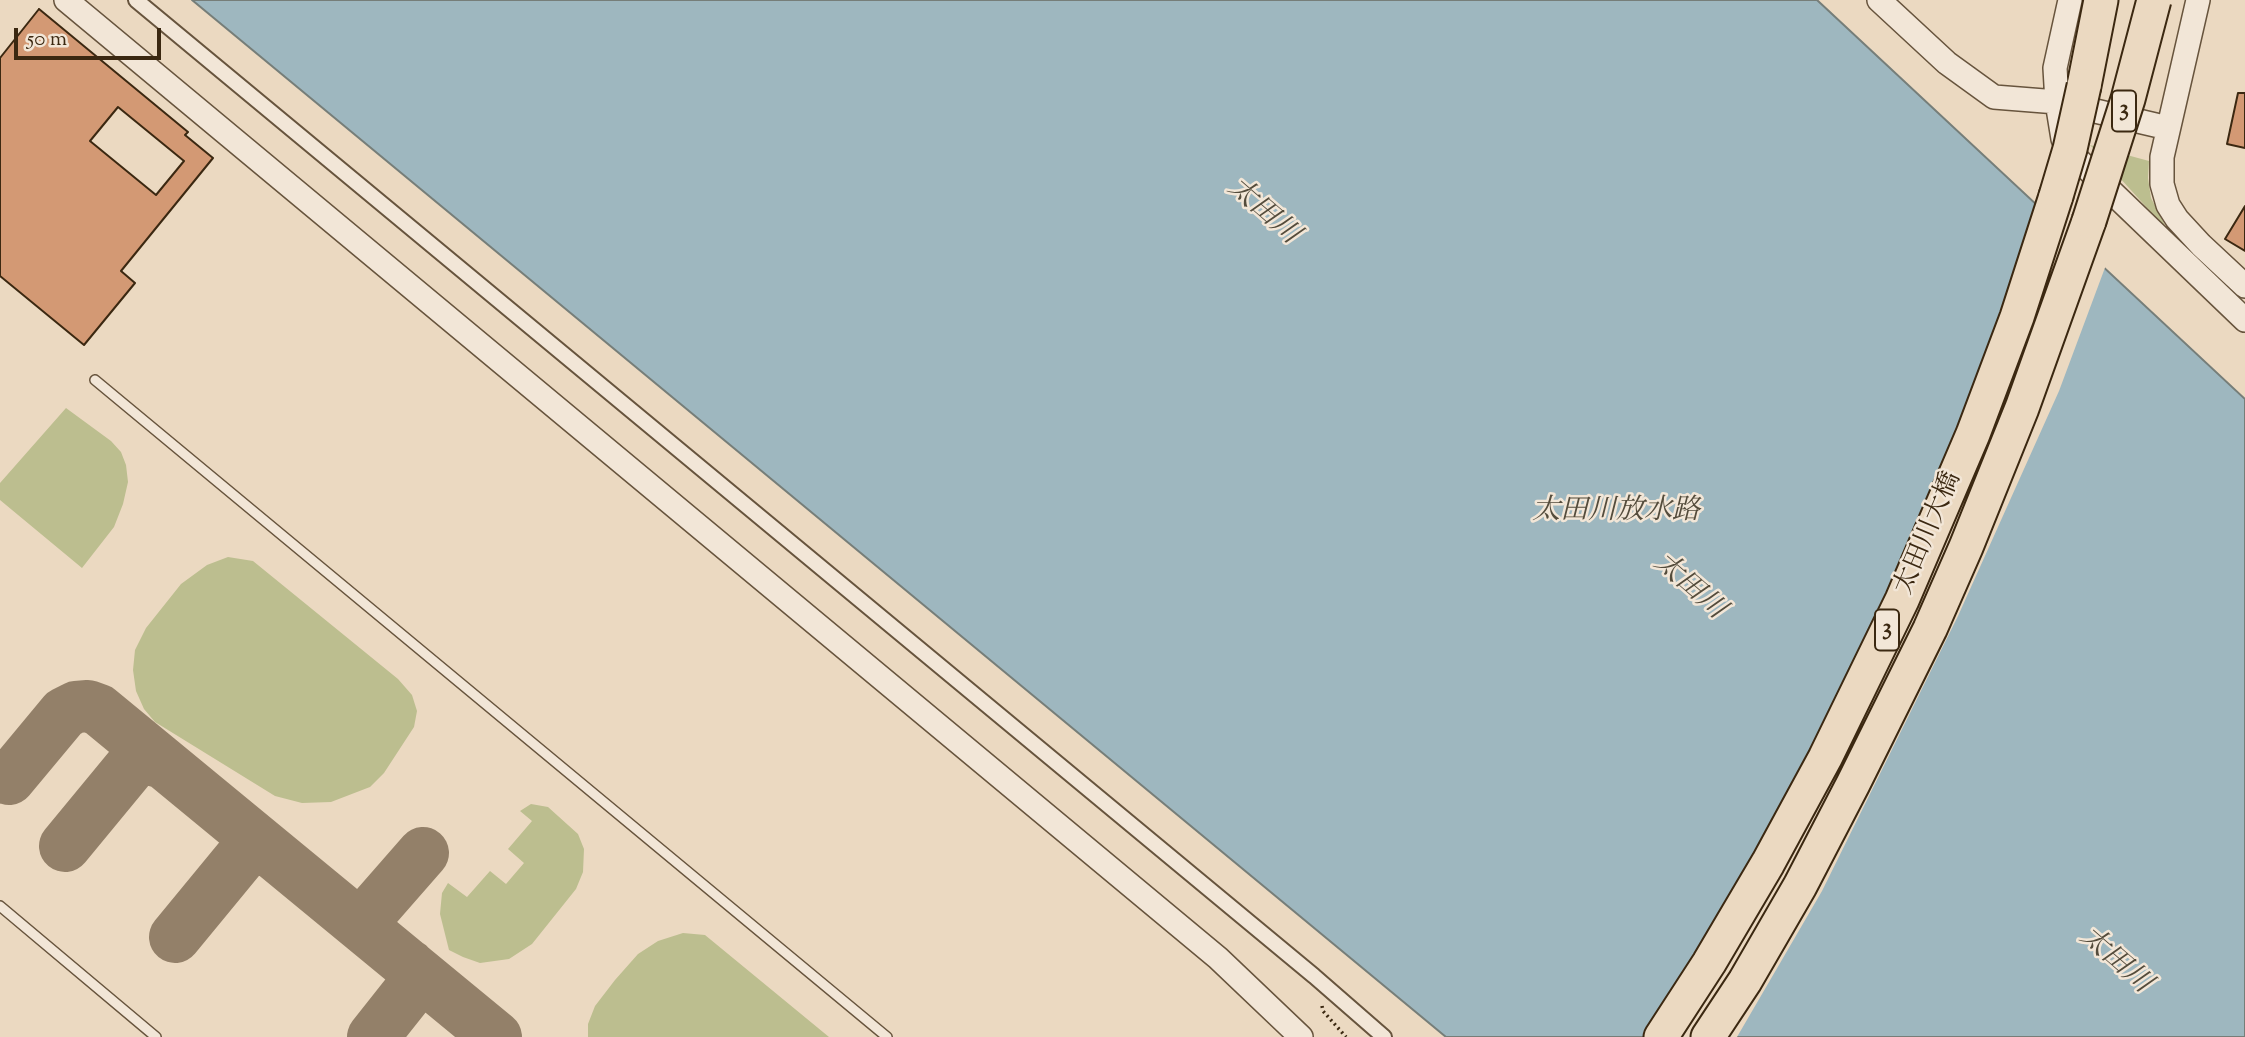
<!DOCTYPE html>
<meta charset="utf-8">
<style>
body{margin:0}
#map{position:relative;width:2245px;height:1037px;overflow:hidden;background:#ebd9c1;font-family:"Sorts Mill Goudy",serif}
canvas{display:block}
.scale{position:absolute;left:14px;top:28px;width:147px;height:32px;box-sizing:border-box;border:4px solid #3b2811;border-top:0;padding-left:9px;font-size:21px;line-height:24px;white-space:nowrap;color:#3b2811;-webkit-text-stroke:5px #f2e6d7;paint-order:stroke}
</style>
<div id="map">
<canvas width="2245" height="1037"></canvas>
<div class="scale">50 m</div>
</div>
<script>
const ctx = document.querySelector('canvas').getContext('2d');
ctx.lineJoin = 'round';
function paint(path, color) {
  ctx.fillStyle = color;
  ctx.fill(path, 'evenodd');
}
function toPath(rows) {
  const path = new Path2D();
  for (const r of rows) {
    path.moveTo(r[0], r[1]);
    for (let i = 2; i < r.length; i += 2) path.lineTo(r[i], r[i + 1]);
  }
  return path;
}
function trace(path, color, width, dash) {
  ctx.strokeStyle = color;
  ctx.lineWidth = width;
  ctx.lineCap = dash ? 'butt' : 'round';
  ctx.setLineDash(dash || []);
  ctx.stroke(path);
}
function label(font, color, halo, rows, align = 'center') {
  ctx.font = font + ' "Sorts Mill Goudy","Noto Serif JP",serif';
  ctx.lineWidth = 5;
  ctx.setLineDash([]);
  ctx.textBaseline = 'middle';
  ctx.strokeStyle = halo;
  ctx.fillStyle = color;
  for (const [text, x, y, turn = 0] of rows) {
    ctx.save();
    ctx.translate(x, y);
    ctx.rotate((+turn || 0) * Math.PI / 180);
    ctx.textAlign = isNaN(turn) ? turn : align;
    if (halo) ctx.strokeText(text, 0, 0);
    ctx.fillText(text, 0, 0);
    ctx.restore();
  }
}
const green = toPath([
 [2090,145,2149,161,2148,178,2151,198,2168,231],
 [66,408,111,441,121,452,126,465,128,482,123,504,114,527,82,568,0,500,0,483],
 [228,557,253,561,398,679,412,695,417,711,414,727,384,773,370,787,331,802,302,803,275,796,155,722,144,709,136,691,133,670,135,650,146,628,181,584,207,565],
 [531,804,548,807,578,834,584,849,583,872,576,889,532,944,509,959,480,963,463,957,449,950,440,914,442,893,448,883,467,897,490,871,506,884,524,863,508,849,532,821,520,811],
 [683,933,705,935,829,1037,588,1037,588,1024,595,1006,615,980,638,954,658,941]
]);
const water = toPath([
 [192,0,1817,0,2245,399,2245,1037,1446,1037,192,0]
]);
const pier = toPath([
 [2045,208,2106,265,2059,391,1958,616,1822,891,1737,1037,1644,1037,1704,955,1800,791,1929,517]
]);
const taxiway = toPath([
 [9,779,64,713,76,707,88,706,99,710,496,1037],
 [65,846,131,766,140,760,152,760,163,763],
 [360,925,423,853],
 [175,937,245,852,253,849,270,851],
 [373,1037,411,989,413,973,409,965]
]);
const building = toPath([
 [39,9,188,132,185,135,213,158,121,271,135,283,84,345,0,276,0,58,39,9],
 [118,107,184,161,156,195,90,141,118,107],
 [2238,93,2245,93,2245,148,2227,144,2238,93],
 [2245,206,2245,251,2225,239,2245,206]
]);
const path = toPath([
 [1322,1006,1323,1011,1346,1037]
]);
const service = toPath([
 [95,380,887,1037],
 [0,906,156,1037]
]);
const pedestrian = toPath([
 [136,0,1314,976,1384,1037]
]);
const tertiary = toPath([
 [66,0,1218,958,1301,1037],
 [1879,0,1947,63,1994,97,2057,102,2168,128],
 [2070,0,2055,68,2057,102,2063,139,2070,152,2245,320],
 [2198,0,2162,157,2162,184,2168,205,2177,219,2201,245,2245,286]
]);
const motorway = toPath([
 [2084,86,2101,0],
 [1661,1037,1709,963,1768,863,1825,758,1902,600,1973,434,2017,317,2056,196],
 [1708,1037,1745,981,1800,886,1853,784,1930,629,1966,547,2022,408,2089,221]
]);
const motorwayBridge = toPath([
 [2056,196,2070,149,2084,86],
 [2089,221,2128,99,2154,0]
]);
const shields = [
 [2124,111,24],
 [1887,630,24]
];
const shieldNames = [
 ["3",2124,111],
 ["3",1887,630]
];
const streetNames = [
 ["太田川大橋",1930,534,-67]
];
const waterNames = [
 ["太田川",1262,213,41],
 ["太田川放水路",1616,513],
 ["太田川",1688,588,41],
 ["太田川",2114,962,41]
];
paint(green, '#bcbe8f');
paint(water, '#9eb7bf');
trace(water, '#767e79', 2);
paint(pier, '#ebd9c1');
trace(taxiway, '#938069', 52);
paint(building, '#d39974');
trace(building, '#3b2811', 2);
trace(service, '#67543d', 12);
trace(pedestrian, '#67543d', 18);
trace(tertiary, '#67543d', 26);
trace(motorway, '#3b2811', 37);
trace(path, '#3b2811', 3.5, [2, 3.5]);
trace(service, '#f2e6d7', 9);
trace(pedestrian, '#f2e6d7', 14);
trace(tertiary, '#f2e6d7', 23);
trace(motorway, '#ebd9c1', 33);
trace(motorwayBridge, '#3b2811', 37, []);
trace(motorwayBridge, '#ebd9c1', 33);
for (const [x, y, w] of shields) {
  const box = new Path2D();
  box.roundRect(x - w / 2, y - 20.5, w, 41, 5);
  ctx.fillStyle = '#f2e6d7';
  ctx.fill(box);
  trace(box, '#3b2811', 2);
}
label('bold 24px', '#3b2811', null, shieldNames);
label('26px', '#3b2811', '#f2e6d7', streetNames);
label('italic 28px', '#544c3c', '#f2e6d7', waterNames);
</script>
